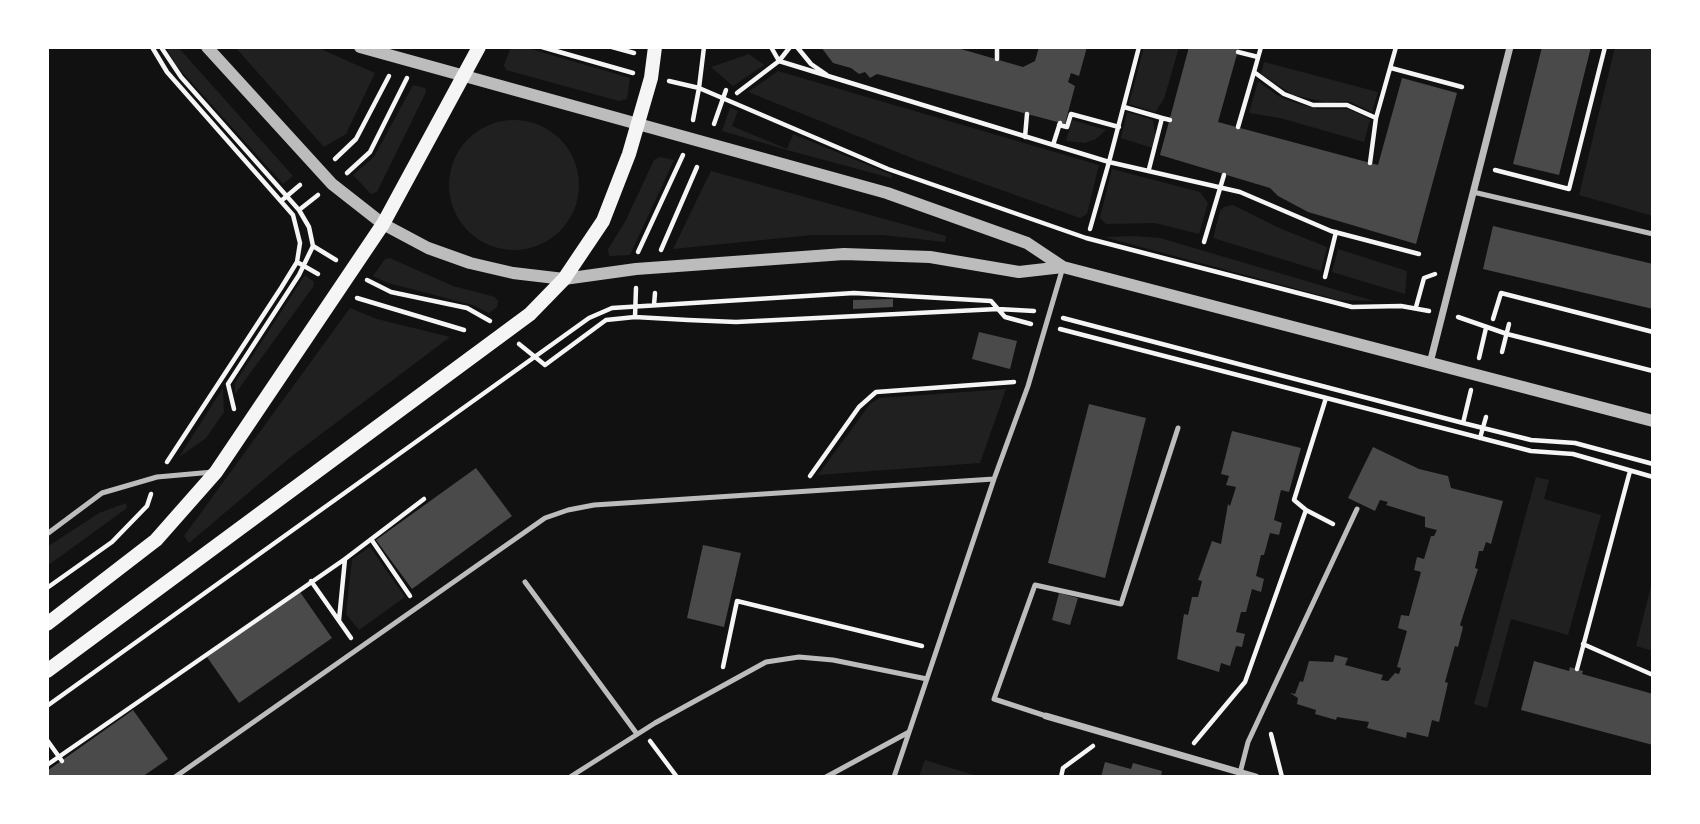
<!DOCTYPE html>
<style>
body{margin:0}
#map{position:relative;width:1700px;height:824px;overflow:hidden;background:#111;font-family:"Roboto Serif",serif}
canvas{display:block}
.frame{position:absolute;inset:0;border:49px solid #fff;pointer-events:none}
</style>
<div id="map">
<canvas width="1700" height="824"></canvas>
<div class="frame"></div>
</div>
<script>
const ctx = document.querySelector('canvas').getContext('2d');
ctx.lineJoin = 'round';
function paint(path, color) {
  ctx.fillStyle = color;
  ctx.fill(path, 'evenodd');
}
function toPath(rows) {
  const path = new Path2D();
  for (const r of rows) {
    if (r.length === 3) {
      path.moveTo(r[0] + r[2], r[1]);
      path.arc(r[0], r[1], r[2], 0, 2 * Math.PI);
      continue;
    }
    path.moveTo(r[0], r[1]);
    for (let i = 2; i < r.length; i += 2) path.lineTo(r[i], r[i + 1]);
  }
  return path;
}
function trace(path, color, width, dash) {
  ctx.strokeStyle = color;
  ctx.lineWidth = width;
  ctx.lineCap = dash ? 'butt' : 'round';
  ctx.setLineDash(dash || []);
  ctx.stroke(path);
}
const green = toPath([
 [166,47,178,47,293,176,283,184,176,65],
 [235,47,316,47,375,73,346,134,324,147],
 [511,47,524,47,630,78,627,99,619,101,506,70,504,65],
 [1144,47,1179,47,1164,99,1155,112,1129,104],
 [1615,47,1653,47,1653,216,1579,195],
 [749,54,764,65,733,86,711,67],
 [1264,62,1378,92,1372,112,1348,101,1325,102,1293,95,1261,74],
 [778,71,1099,165,1087,214,1080,218,917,160,748,92],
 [1258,81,1278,96,1299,104,1318,109,1348,109,1366,117,1370,120,1364,142,1280,118,1249,113],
 [413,85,425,88,426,92,377,192,371,194,353,175,374,157],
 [730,108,738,111,732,126,787,149,793,134,892,175,891,178,787,150,722,131],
 [1127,112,1153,120,1155,135,1152,148,1121,138],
 [514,185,65],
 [1072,120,1106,130,1096,139,1085,143,1066,141],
 [660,157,674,160,630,255,609,256,608,249,625,222,654,160],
 [1112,169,1200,192,1208,203,1199,234,1155,223,1106,224,1100,218],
 [711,171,946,236,945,242,883,235,812,235,673,249],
 [1233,205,1279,228,1327,247,1321,271,1213,238,1220,211,1224,207],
 [1134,236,1160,238,1374,301,1338,300,1104,237],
 [1338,249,1407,271,1405,294,1332,272],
 [390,258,453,286,495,297,498,301,497,307,489,313,473,305,388,283,373,276,385,259],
 [305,275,314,282,313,287,235,394,235,383],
 [350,308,377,319,450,337,292,456,189,543,184,536],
 [223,388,224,412,206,438,179,457],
 [1006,389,980,463,818,475,870,404,879,398],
 [1536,477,1549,480,1544,499,1601,515,1568,635,1511,619,1487,708,1474,704],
 [126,503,127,508,47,566,47,547,99,513],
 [370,547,405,597,359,630,346,614,352,559],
 [1653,578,1653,651,1636,646],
 [925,760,980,777,919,777]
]);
const building = toPath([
 [821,47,954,47,1023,67,1035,61,1039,47,1087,47,1079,76,1071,73,1068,82,1075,86,1065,124,877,74,870,78,865,72,859,74,851,68,833,63],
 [1189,47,1239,47,1218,122,1378,165,1402,78,1457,93,1416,244,1308,212,1278,196,1270,188,1160,155],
 [1542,47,1591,47,1559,175,1513,164],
 [1493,226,1653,264,1653,309,1483,269],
 [893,299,893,307,853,309,853,300],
 [979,332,1017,341,1010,369,972,359],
 [1089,404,1146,418,1105,578,1048,563],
 [1232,431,1301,448,1289,492,1281,490,1274,520,1282,523,1279,535,1270,533,1264,555,1261,555,1256,576,1264,579,1261,592,1252,589,1246,612,1241,612,1236,632,1245,634,1242,647,1236,646,1230,666,1221,663,1219,672,1177,659,1184,614,1188,615,1192,597,1198,597,1202,581,1198,580,1212,541,1221,544,1228,504,1230,506,1236,487,1226,485,1229,476,1221,474],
 [1373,447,1419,469,1448,476,1451,488,1503,501,1491,544,1486,542,1483,551,1479,551,1475,568,1478,569,1460,625,1463,627,1458,647,1455,646,1445,682,1448,683,1439,722,1432,720,1428,737,1407,732,1406,738,1367,728,1369,722,1337,717,1336,720,1315,714,1316,710,1297,704,1298,698,1290,693,1295,694,1300,681,1303,682,1309,661,1333,662,1335,655,1348,658,1345,665,1383,675,1381,680,1388,681,1395,673,1399,674,1401,668,1397,667,1407,631,1398,628,1401,615,1409,616,1421,572,1414,570,1417,557,1424,559,1431,536,1434,536,1437,530,1425,527,1425,517,1386,505,1388,502,1380,500,1375,511,1348,498],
 [476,468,512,516,412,589,376,540],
 [703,545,741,553,724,627,687,618],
 [300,592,332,638,239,703,207,657],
 [1059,593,1078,598,1070,625,1052,620],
 [1534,661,1569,671,1570,667,1583,671,1582,674,1653,694,1653,745,1521,710],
 [133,710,168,759,142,777,47,777,47,771],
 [1105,762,1131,769,1133,763,1162,771,1161,777,1101,777]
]);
const path = toPath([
 [152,47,167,72,293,215,300,243,297,262,281,288,167,462],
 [161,47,181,77,299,210,318,195],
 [542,47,633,73],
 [612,47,634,53],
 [771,47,779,61,1109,162,1139,47],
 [797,47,811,64,827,75],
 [1261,47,1254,72,1284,94,1313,105,1347,105,1376,118,1396,47],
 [1238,52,1258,57],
 [997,59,997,47],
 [1391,68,1462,87],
 [669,81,699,88,704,47],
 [737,93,779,61,790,47],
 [1124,107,1162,118,1149,169],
 [1162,118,1170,120],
 [693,120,699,88,888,169,1086,238,1352,307,1401,306,1429,311],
 [714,124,726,90],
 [1059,125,1067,127,1071,114,1119,127],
 [1238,127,1254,72],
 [1025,137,1027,114],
 [1053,145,1060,123],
 [335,159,356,139,389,76],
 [1370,163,1376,118],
 [1495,170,1569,189,1605,47],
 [347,173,370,152,407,78],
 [281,201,300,185],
 [299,210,309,227,313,246,336,260],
 [1090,229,1109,162,1240,192,1331,231,1419,254],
 [1204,242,1224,175],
 [661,250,697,167],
 [638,252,683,155],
 [297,262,318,274],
 [1325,277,1336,232],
 [367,280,391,292,467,308,490,321],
 [636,288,635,317,688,320,736,322,998,309,1034,311],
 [357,298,464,330],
 [654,305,655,293],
 [1416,307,1424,278,1435,274],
 [1458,317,1507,334,1653,371],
 [1063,318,1463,423,1531,440,1575,443,1653,464],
 [1493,319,1501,293,1653,332],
 [1060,329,1531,451,1573,454,1653,477],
 [519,344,545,365,606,320,635,317],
 [1502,352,1509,324],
 [1479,358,1486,328],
 [234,409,228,384,299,275,313,246],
 [1463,423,1471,390],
 [1480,438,1486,417],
 [810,476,859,407,876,392,1014,382],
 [1306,510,1333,524],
 [371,539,410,596],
 [311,581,351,638],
 [47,588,112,542,147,506,151,494],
 [339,620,345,559],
 [1583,644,1653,675],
 [723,667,737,601,922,646],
 [1577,669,1630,471],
 [47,706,589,318,612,308,854,293,991,301,1005,317,1031,324],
 [1271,734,1282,777],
 [47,740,62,761],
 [650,741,677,777],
 [1194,743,1245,682,1306,510,1294,500,1326,398],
 [47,765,345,559,424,499],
 [1061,777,1063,768,1093,746]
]);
const service = toPath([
 [1473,192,1653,234],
 [994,479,1028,386,1063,267],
 [47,534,102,493,157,477,213,472],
 [525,582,637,734],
 [1046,716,994,699,1035,585,1121,604,1178,428],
 [175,777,545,518,568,510,594,505,994,479,894,777],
 [570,777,655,723,766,662,799,657,833,660,927,679],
 [826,777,909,732],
 [1239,777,1248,742,1357,509]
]);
const minor = toPath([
 [1430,363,1510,47],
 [1046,716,1256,777]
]);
const tertiary = toPath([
 [207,47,332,184,383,224,428,248,470,263,513,273,564,279,636,269,844,254,930,257,1019,272,1063,267],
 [360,47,887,193,1027,243,1063,267,1653,421]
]);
const secondary = toPath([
 [47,624,156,540,216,472,383,224,479,47],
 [47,671,530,314,564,279,603,221,629,154,651,78,655,47]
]);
paint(green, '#202020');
paint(building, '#4a4a4a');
trace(path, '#f5f5f5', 4.5);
trace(service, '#bcbcbc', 5);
trace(minor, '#bcbcbc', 7);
trace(tertiary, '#bcbcbc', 12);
trace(secondary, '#f5f5f5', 14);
</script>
